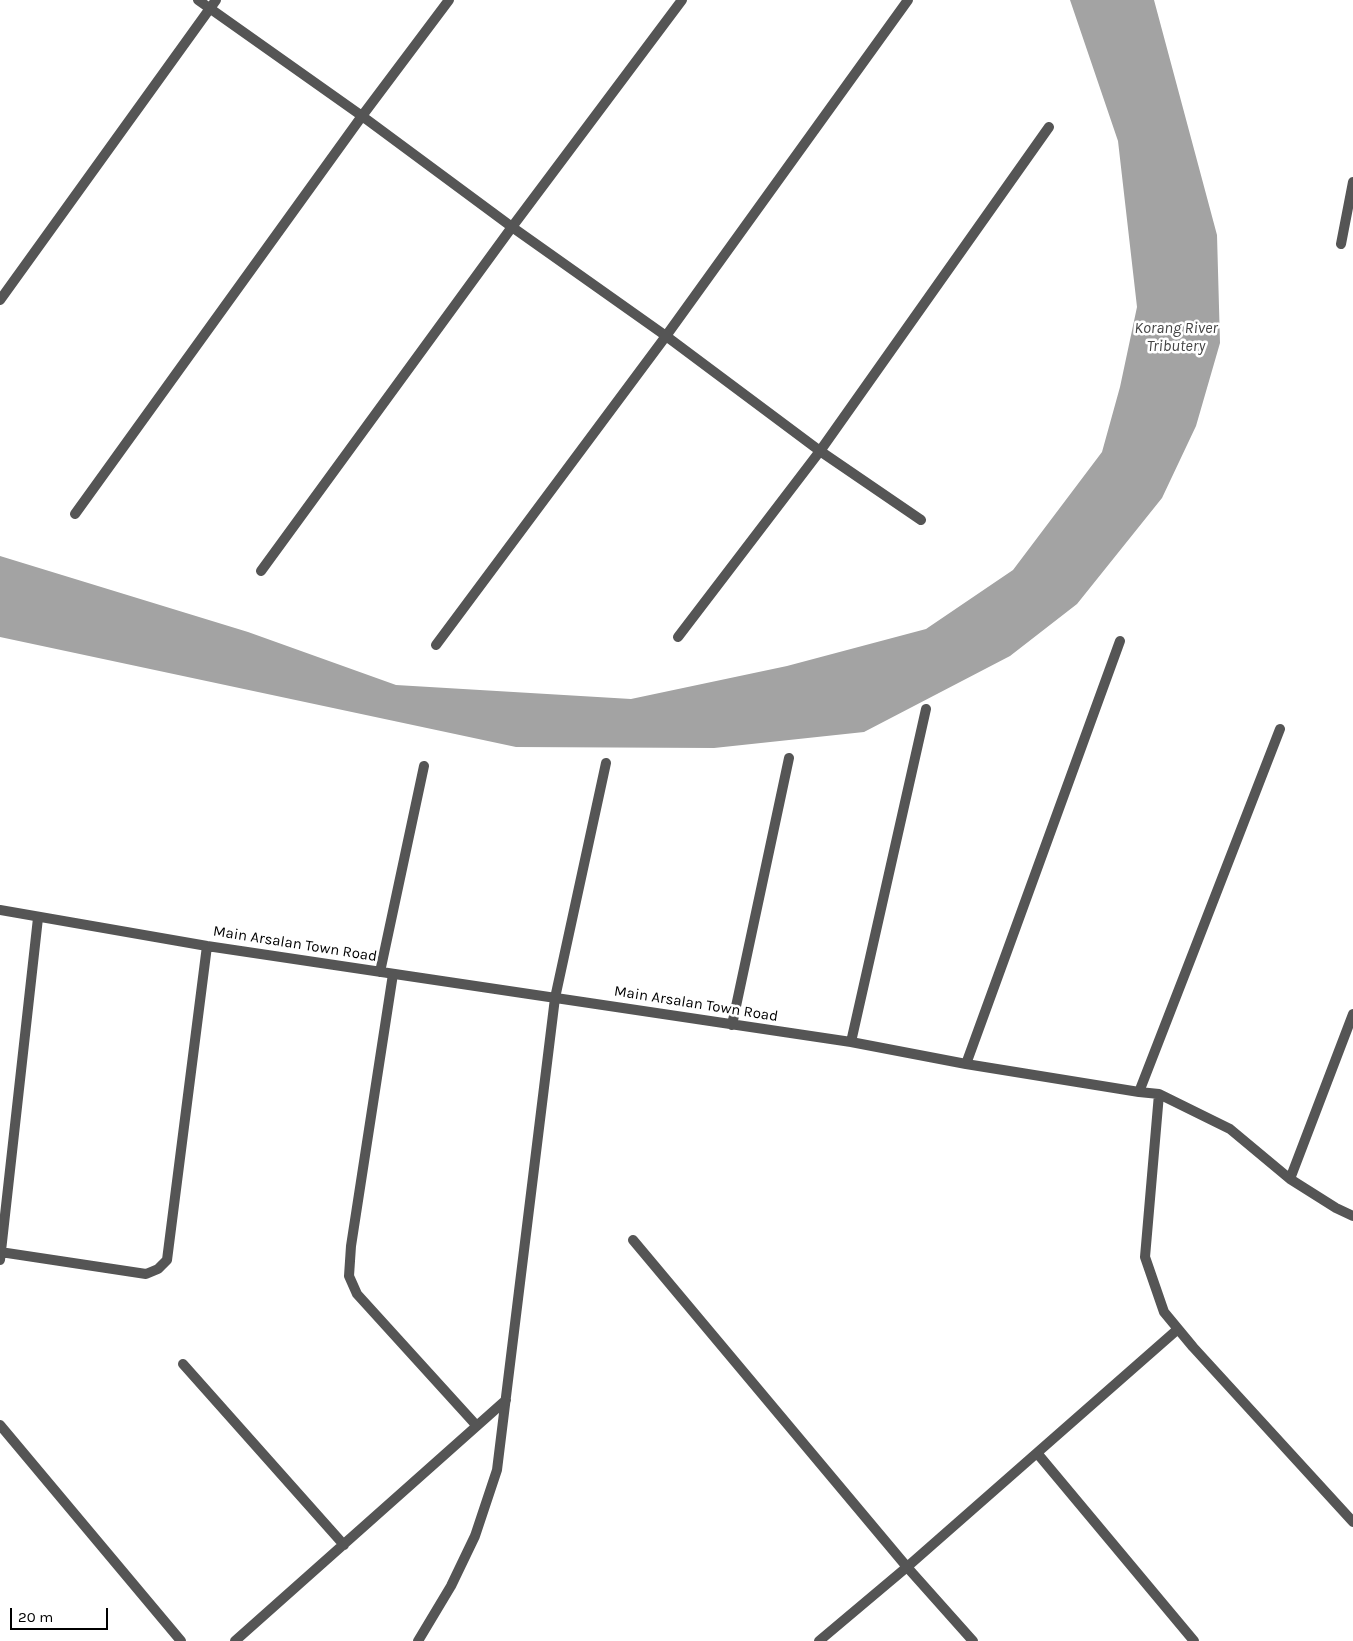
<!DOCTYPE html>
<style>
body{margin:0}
#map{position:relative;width:1353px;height:1641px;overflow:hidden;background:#fff;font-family:Karla,sans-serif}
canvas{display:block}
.scale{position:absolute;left:10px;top:1608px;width:98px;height:22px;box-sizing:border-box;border:2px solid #000;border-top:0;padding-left:6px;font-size:15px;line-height:18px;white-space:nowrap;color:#000;-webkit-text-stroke:4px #fff;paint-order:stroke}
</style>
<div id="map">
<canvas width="1353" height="1641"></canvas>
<div class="scale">20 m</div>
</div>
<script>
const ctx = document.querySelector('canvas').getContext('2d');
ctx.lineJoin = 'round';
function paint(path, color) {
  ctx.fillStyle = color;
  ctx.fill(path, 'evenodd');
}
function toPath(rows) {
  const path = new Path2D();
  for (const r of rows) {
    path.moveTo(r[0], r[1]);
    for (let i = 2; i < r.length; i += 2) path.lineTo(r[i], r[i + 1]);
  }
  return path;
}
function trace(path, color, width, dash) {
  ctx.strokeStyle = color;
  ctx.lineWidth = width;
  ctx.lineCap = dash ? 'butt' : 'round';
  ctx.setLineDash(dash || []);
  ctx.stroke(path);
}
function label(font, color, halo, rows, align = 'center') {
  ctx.font = font + ' Karla,sans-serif';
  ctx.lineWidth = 5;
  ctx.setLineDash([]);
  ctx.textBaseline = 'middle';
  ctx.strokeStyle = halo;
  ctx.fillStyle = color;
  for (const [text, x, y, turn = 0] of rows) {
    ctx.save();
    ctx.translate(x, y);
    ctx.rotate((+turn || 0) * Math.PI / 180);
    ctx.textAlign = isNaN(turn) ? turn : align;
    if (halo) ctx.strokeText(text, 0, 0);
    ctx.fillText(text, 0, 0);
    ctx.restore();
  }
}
const water = toPath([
 [1070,0,1154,0,1217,235,1220,343,1196,426,1162,498,1077,604,1010,656,864,732,714,748,516,747,0,637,0,556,248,632,396,685,631,699,787,666,926,629,1013,570,1102,452,1120,387,1137,307,1118,141]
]);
const minor = toPath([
 [198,0,362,116,512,227,666,336,820,451,921,520],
 [1341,244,1353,182],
 [0,300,216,0],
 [75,514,362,116,449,0],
 [261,571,512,227,682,0],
 [678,637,820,451,1049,127],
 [436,645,666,336,908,0],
 [0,910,207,946,851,1042,966,1064,1139,1092,1159,1094,1230,1129,1290,1179,1336,1208,1353,1216],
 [380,972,424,766],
 [393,974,351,1246,349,1276,357,1294,476,1425],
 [732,1025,789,758],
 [851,1042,926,709],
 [966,1064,1120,641],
 [1139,1092,1280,729],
 [1159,1094,1145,1257,1164,1312,1193,1347,1353,1522],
 [1290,1179,1353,1014],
 [633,1240,907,1567,973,1641],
 [0,1252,146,1274,158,1269,167,1260,207,946],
 [0,1260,38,918],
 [183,1364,344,1545],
 [0,1425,181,1641],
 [1037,1453,1194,1641],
 [235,1641,506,1400],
 [418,1641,451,1586,475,1536,497,1470,555,998,606,763],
 [819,1641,907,1567,1178,1329]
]);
const streetNames = [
 ["Main Arsalan Town Road",295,944,9],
 ["Main Arsalan Town Road",696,1004,9]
];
const waterNames = [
 ["Korang River",1176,328],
 ["Tributery",1176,346]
];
paint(water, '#a3a3a3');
trace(minor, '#555', 10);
label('15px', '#000', '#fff', streetNames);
label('italic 16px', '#444', '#fff', waterNames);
</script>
